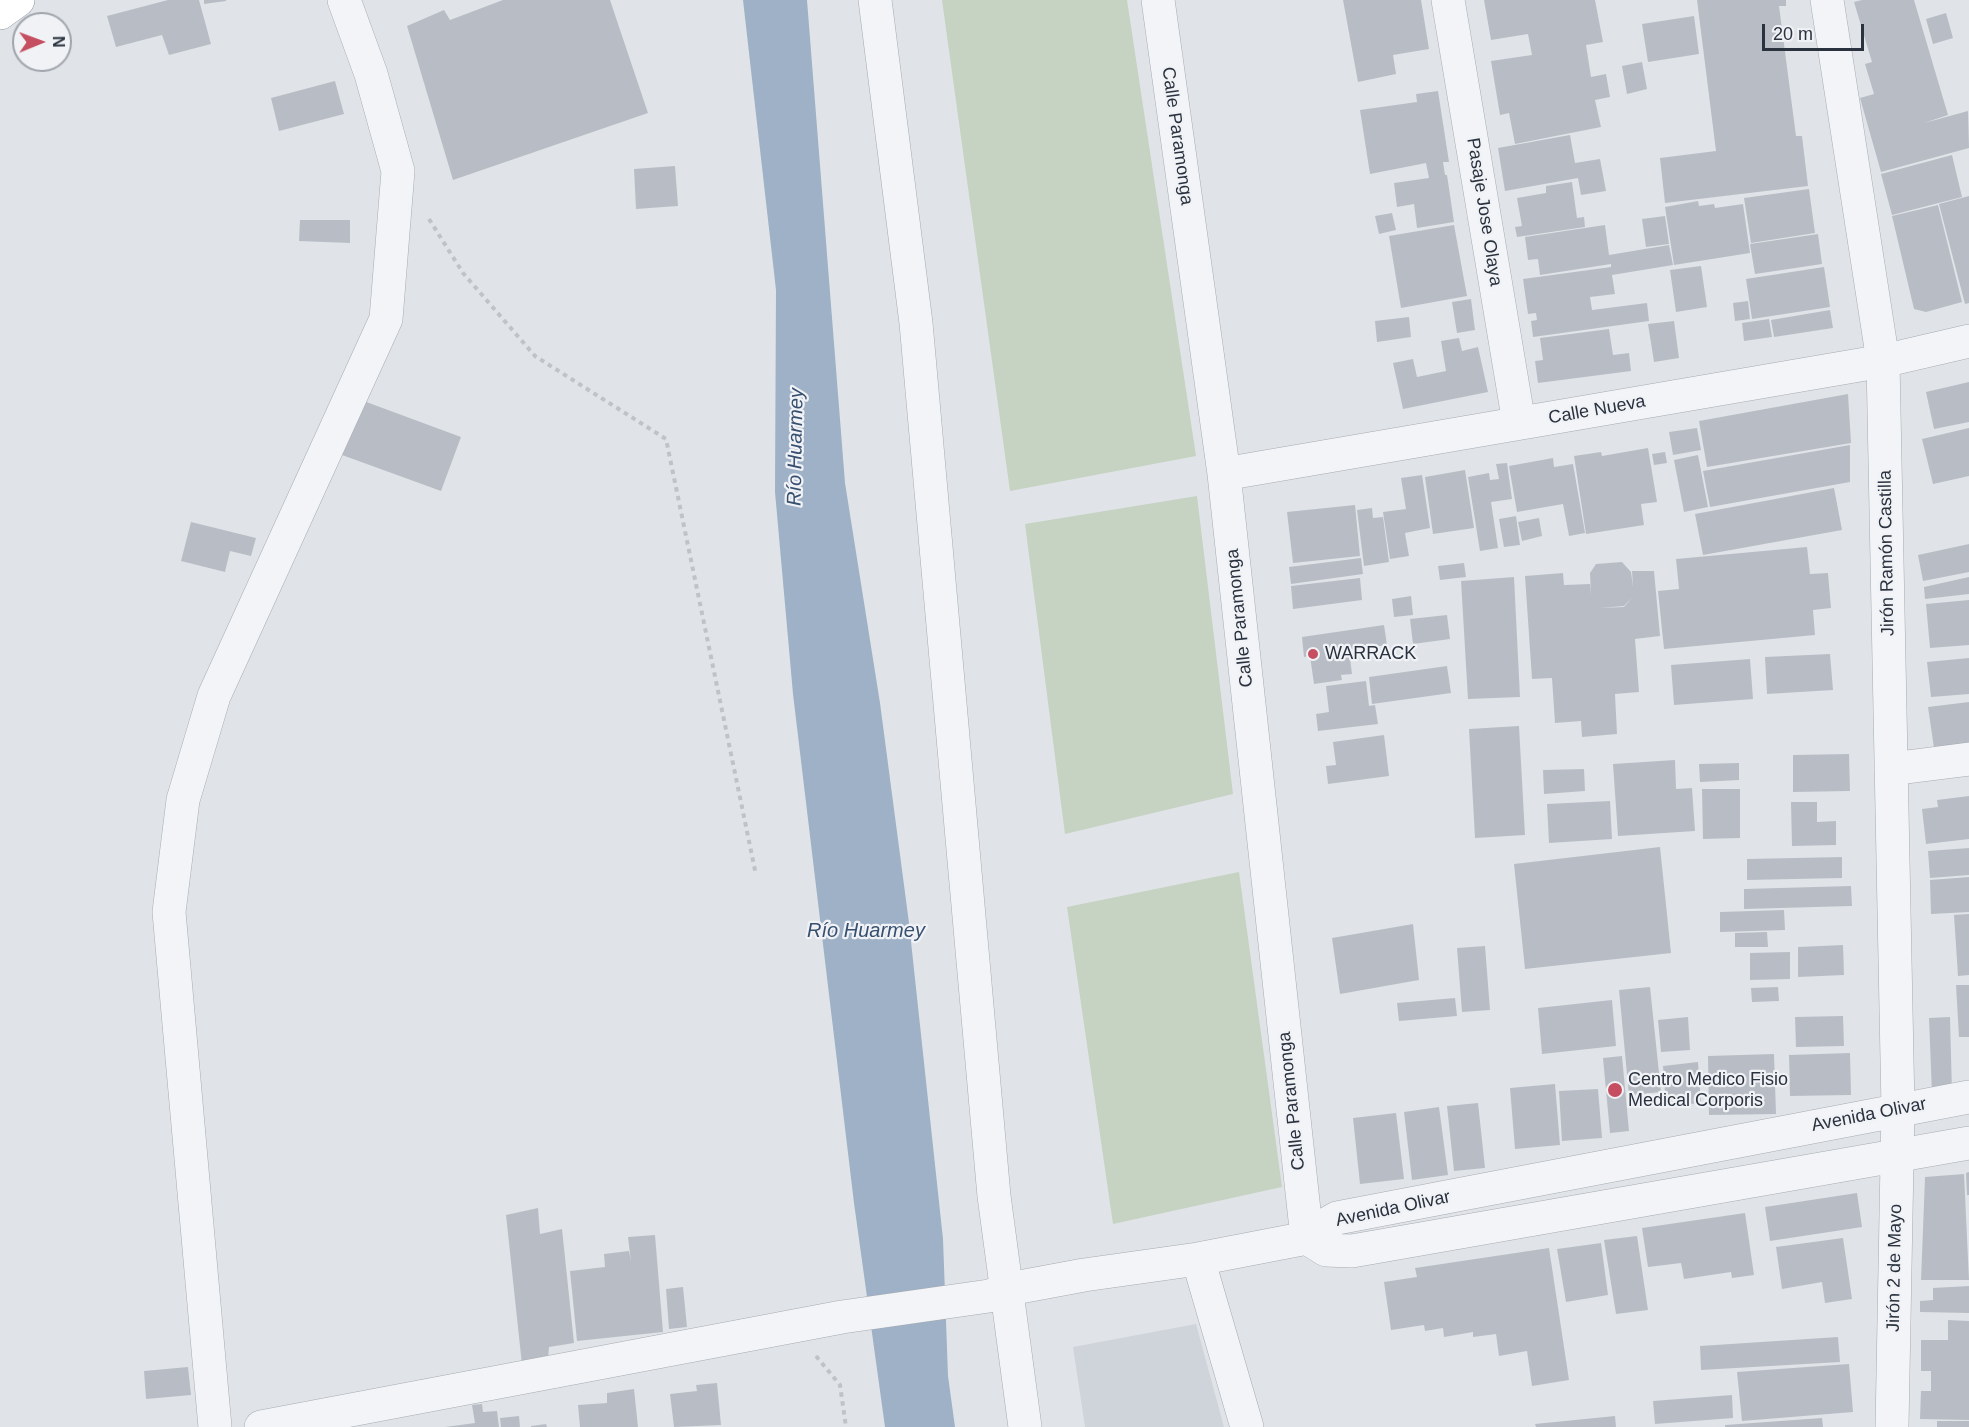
<!DOCTYPE html>
<meta charset="utf-8">
<style>
body{margin:0}
#map{position:relative;width:1969px;height:1427px;overflow:hidden;background:#e0e4e8;font-family:Arial,sans-serif}
canvas{display:block}
.north{position:absolute;left:12px;top:12px;width:60px;height:60px;box-sizing:border-box;background:#f0f2f6;border:2px solid #a1a5ad;border-radius:50%;rotate:89deg;font-size:16px;font-weight:700;line-height:24px;text-align:center;color:#2a323f}
.north::after{content:'';display:block;margin:auto;width:21px;height:27px;background:#c54e60;clip-path:polygon(50% 0,100% 100%,50% 72%,0 100%)}
.scale{position:absolute;left:1762px;top:24px;width:102px;height:27px;box-sizing:border-box;border:3px solid #2a323f;border-top:0;padding-left:8px;font-size:18px;line-height:21px;white-space:nowrap;color:#2a323f;-webkit-text-stroke:4px #f0f2f6;paint-order:stroke}
</style>
<div id="map">
<canvas width="1969" height="1427"></canvas>
<div class="north">N</div>
<div class="scale">20 m</div>
</div>
<script>
const ctx = document.querySelector('canvas').getContext('2d');
ctx.lineJoin = 'round';
function paint(path, color) {
  ctx.fillStyle = color;
  ctx.fill(path, 'evenodd');
}
function toPath(rows) {
  const path = new Path2D();
  for (const r of rows) {
    path.moveTo(r[0], r[1]);
    for (let i = 2; i < r.length; i += 2) path.lineTo(r[i], r[i + 1]);
  }
  return path;
}
function trace(path, color, width, dash) {
  ctx.strokeStyle = color;
  ctx.lineWidth = width;
  ctx.lineCap = dash ? 'butt' : 'round';
  ctx.setLineDash(dash || []);
  ctx.stroke(path);
}
function label(font, color, halo, rows, align = 'center') {
  ctx.font = font + ' Arial,sans-serif';
  ctx.lineWidth = 4.5;
  ctx.setLineDash([]);
  ctx.textBaseline = 'middle';
  ctx.strokeStyle = halo;
  ctx.fillStyle = color;
  for (const [text, x, y, turn = 0] of rows) {
    ctx.save();
    ctx.translate(x, y);
    ctx.rotate((+turn || 0) * Math.PI / 180);
    ctx.textAlign = isNaN(turn) ? turn : align;
    if (halo) ctx.strokeText(text, 0, 0);
    ctx.fillText(text, 0, 0);
    ctx.restore();
  }
}
const built = toPath([
 [1196,1324,1224,1427,1085,1427,1073,1347]
]);
const green = toPath([
 [942,0,1127,0,1196,456,1010,491],
 [1197,496,1233,794,1065,834,1025,524],
 [1239,872,1282,1187,1113,1224,1067,907]
]);
const water = toPath([
 [743,0,807,0,845,483,880,703,909,923,943,1239,948,1376,955,1427,885,1427,854,1203,793,694,775,492,776,290]
]);
const building = toPath([
 [168,0,199,0,211,44,169,55,162,35,116,47,107,16],
 [204,0,226,0,226,1,204,4],
 [503,0,610,0,648,113,453,180,407,26,444,10,450,20],
 [1343,0,1421,0,1429,49,1393,55,1396,74,1358,82],
 [1484,0,1595,0,1603,42,1586,45,1591,77,1606,74,1610,97,1595,100,1601,127,1515,144,1509,113,1500,115,1491,61,1532,55,1528,34,1491,40],
 [1697,0,1786,0,1786,6,1779,6,1796,136,1802,136,1808,186,1665,203,1660,158,1716,151],
 [1862,0,1914,0,1948,115,1924,123,1968,111,1969,148,1881,172,1860,98,1874,94,1865,64,1872,62,1854,2],
 [1946,13,1953,38,1933,44,1926,19],
 [1694,16,1699,54,1648,62,1642,24],
 [1642,62,1647,89,1627,94,1622,66],
 [335,81,344,114,279,131,271,98],
 [1438,91,1449,162,1443,162,1445,175,1447,175,1454,222,1417,228,1414,204,1397,207,1394,183,1429,178,1426,163,1370,174,1360,110,1417,102,1416,94],
 [1570,135,1575,163,1600,159,1606,191,1581,195,1578,178,1505,191,1498,148],
 [1952,155,1962,197,1892,215,1881,174],
 [675,166,678,206,636,209,634,169],
 [1572,182,1577,218,1584,217,1585,227,1517,237,1515,227,1522,226,1517,198,1546,193,1546,186],
 [1809,189,1815,233,1751,243,1744,198],
 [1969,196,1969,303,1965,304,1939,204],
 [1698,201,1699,206,1714,204,1715,208,1743,204,1750,253,1674,265,1665,207],
 [1938,205,1962,302,1926,312,1914,309,1892,216],
 [1392,213,1396,230,1379,234,1375,216],
 [1665,216,1669,244,1646,247,1642,219],
 [300,220,350,220,350,243,299,241],
 [1454,225,1467,296,1401,308,1389,236],
 [1605,225,1609,255,1669,245,1673,265,1612,275,1615,294,1590,297,1592,310,1647,303,1649,321,1533,337,1531,321,1537,320,1536,313,1528,314,1523,279,1611,267,1611,264,1540,275,1538,259,1528,260,1525,237],
 [1818,234,1822,264,1755,274,1750,244],
 [1701,266,1707,307,1676,312,1670,270],
 [1824,267,1830,307,1752,319,1746,279],
 [1471,299,1475,330,1457,333,1452,302],
 [1748,301,1750,319,1735,321,1733,303],
 [1830,310,1833,328,1774,337,1771,320],
 [1409,317,1411,337,1377,342,1375,321],
 [1769,319,1772,337,1744,341,1742,323],
 [1674,321,1679,358,1654,362,1648,324],
 [1609,329,1613,355,1629,353,1631,371,1538,383,1535,361,1543,360,1540,338],
 [1459,338,1462,351,1478,347,1488,392,1403,409,1393,363,1413,359,1417,377,1446,371,1441,341],
 [1969,382,1969,422,1934,429,1926,392],
 [1848,394,1851,443,1707,467,1699,421],
 [361,400,461,437,441,491,342,455],
 [1697,428,1701,450,1673,455,1669,432],
 [1969,428,1969,476,1933,484,1922,439],
 [1850,445,1850,482,1710,507,1703,471],
 [1648,448,1657,502,1641,504,1644,525,1586,534,1574,456,1601,452,1602,456],
 [1665,452,1667,463,1654,465,1652,454],
 [1698,455,1708,507,1684,512,1674,460],
 [1553,458,1554,467,1573,464,1585,533,1569,536,1563,504,1517,512,1509,466],
 [1507,463,1512,499,1491,502,1498,548,1480,551,1468,477,1489,473,1490,480,1499,479,1496,464],
 [1465,470,1474,528,1433,534,1425,477],
 [1422,475,1430,528,1405,533,1409,556,1390,559,1383,512,1406,509,1401,478],
 [1834,488,1842,530,1703,555,1695,514],
 [1355,505,1360,556,1293,563,1287,512],
 [1372,508,1373,518,1383,517,1389,562,1364,566,1357,510],
 [1516,516,1520,545,1504,547,1499,519],
 [1539,518,1542,536,1522,541,1518,522],
 [191,522,256,538,251,556,230,551,225,572,181,561],
 [1969,544,1969,572,1923,581,1918,555],
 [1807,547,1810,574,1828,573,1831,608,1813,610,1815,635,1664,649,1658,591,1679,589,1676,559],
 [1361,558,1363,574,1291,584,1289,567],
 [1622,562,1631,572,1633,587,1632,571,1654,571,1660,636,1635,639,1639,692,1615,694,1617,734,1582,737,1581,721,1555,723,1552,678,1532,679,1525,576,1563,573,1564,585,1590,584,1591,595,1590,573,1596,564],
 [1632,598,1624,607,1600,608,1624,606],
 [1464,563,1466,577,1440,580,1438,566],
 [1514,577,1520,697,1468,699,1461,581],
 [1969,577,1969,594,1925,599,1924,587],
 [1360,578,1362,600,1293,609,1291,586],
 [1411,596,1413,615,1394,617,1392,599],
 [1969,600,1969,645,1930,648,1926,604],
 [1447,615,1450,639,1413,644,1410,619],
 [1384,625,1387,645,1349,650,1352,674,1341,675,1342,680,1314,684,1310,656,1304,657,1302,637],
 [1830,654,1833,690,1767,694,1765,657],
 [1969,658,1969,694,1931,697,1927,662],
 [1750,659,1753,699,1674,705,1671,665],
 [1447,666,1451,693,1372,704,1369,677],
 [1366,681,1369,706,1375,705,1378,724,1318,731,1316,714,1329,712,1326,686],
 [1969,702,1969,743,1934,748,1928,707],
 [1519,726,1525,835,1475,838,1469,729],
 [1384,735,1389,776,1328,784,1326,766,1336,765,1333,742],
 [1849,754,1850,791,1793,792,1793,755],
 [1675,760,1676,789,1692,788,1695,831,1618,836,1613,764],
 [1739,763,1739,780,1700,782,1699,764],
 [1584,769,1585,791,1544,794,1543,770],
 [1702,789,1740,789,1740,838,1703,839],
 [1969,796,1969,839,1926,844,1922,809,1938,807,1937,800],
 [1610,801,1612,839,1549,843,1547,804],
 [1791,802,1817,802,1817,822,1836,821,1836,845,1792,846],
 [1660,847,1671,953,1525,969,1514,864],
 [1969,848,1969,875,1930,878,1928,851],
 [1842,857,1842,878,1747,880,1747,859],
 [1969,877,1969,912,1931,914,1930,880],
 [1851,886,1852,906,1744,909,1744,889],
 [1784,910,1785,930,1720,932,1720,912],
 [1969,914,1969,975,1958,976,1954,915],
 [1413,924,1419,980,1340,994,1332,938],
 [1767,932,1768,947,1735,947,1735,933],
 [1843,945,1844,975,1798,977,1798,947],
 [1485,946,1490,1010,1462,1012,1457,948],
 [1790,952,1790,979,1750,980,1750,953],
 [1956,985,1969,985,1969,1037,1959,1037],
 [1650,987,1661,1092,1629,1095,1619,990],
 [1778,987,1779,1001,1752,1002,1751,988],
 [1455,998,1457,1016,1399,1021,1397,1003],
 [1612,1000,1616,1046,1542,1054,1538,1008],
 [1843,1016,1844,1046,1796,1047,1795,1017],
 [1688,1017,1690,1050,1661,1052,1658,1020],
 [1950,1017,1952,1093,1932,1094,1929,1018],
 [1850,1053,1851,1095,1790,1096,1789,1055],
 [1774,1054,1776,1114,1709,1115,1708,1056],
 [1622,1056,1629,1131,1610,1133,1603,1058],
 [1698,1062,1701,1103,1666,1106,1663,1066],
 [1555,1084,1560,1145,1515,1149,1510,1088],
 [1598,1089,1602,1138,1562,1141,1559,1091],
 [1478,1103,1485,1168,1454,1171,1447,1106],
 [1439,1107,1448,1175,1412,1180,1404,1112],
 [1396,1113,1404,1179,1360,1184,1353,1118],
 [1969,1172,1969,1195,1967,1195,1966,1173],
 [1964,1174,1969,1280,1921,1280,1925,1177],
 [1857,1193,1862,1227,1770,1241,1765,1207],
 [538,1208,540,1234,562,1229,574,1343,549,1347,548,1360,522,1365,506,1215],
 [1745,1213,1754,1275,1732,1278,1731,1272,1684,1279,1681,1263,1648,1267,1642,1228],
 [655,1235,663,1332,577,1341,570,1271,605,1267,604,1254,629,1251,631,1262,628,1237],
 [1637,1236,1648,1310,1616,1314,1604,1240],
 [1843,1238,1852,1299,1825,1303,1822,1282,1782,1289,1776,1247],
 [1601,1243,1608,1295,1566,1302,1557,1249],
 [1549,1248,1569,1380,1532,1386,1527,1351,1499,1356,1496,1334,1473,1337,1473,1332,1444,1337,1443,1328,1425,1331,1424,1325,1391,1330,1384,1282,1417,1277,1415,1268],
 [1969,1286,1969,1313,1920,1312,1920,1301,1933,1300,1933,1288],
 [683,1287,687,1327,669,1329,666,1289],
 [1948,1320,1969,1321,1969,1420,1920,1419,1921,1391,1931,1391,1931,1371,1921,1371,1921,1340,1948,1340],
 [1838,1337,1840,1362,1701,1370,1700,1346],
 [1849,1364,1853,1412,1742,1421,1737,1372],
 [188,1367,191,1395,146,1399,144,1371],
 [717,1383,721,1425,674,1427,670,1394,697,1391,696,1385],
 [634,1389,638,1427,580,1427,578,1405,607,1403,607,1393],
 [1732,1395,1733,1418,1655,1424,1653,1401],
 [482,1404,483,1412,497,1411,499,1427,445,1427,475,1423,472,1405],
 [519,1416,520,1427,501,1427,500,1418],
 [1615,1416,1616,1427,1536,1427,1535,1424],
 [1822,1418,1823,1427,1725,1427,1725,1425],
 [1937,1421,1969,1421,1969,1427,1937,1427],
 [546,1424,547,1427,531,1427,531,1426]
]);
const path = toPath([
 [429,219,463,273,535,356,666,439,756,875],
 [816,1356,840,1385,846,1427]
]);
const minor = toPath([
 [875,0,916,323,994,1196,1025,1427],
 [1158,0,1224,474,1307,1238],
 [1448,0,1519,423],
 [1827,0,1883,361,1898,1109,1892,1427],
 [1224,474,1883,361,1969,341],
 [1891,769,1969,759],
 [1307,1238,1316,1230,1337,1218,1969,1097],
 [1307,1238,1326,1250,1352,1251,1969,1143],
 [1198,1259,1247,1427],
 [215,1427,169,912,183,800,214,696,386,319,398,171,371,74,344,0],
 [261,1427,842,1317,989,1296,1009,1289,1084,1275,1198,1259,1307,1238]
]);
const highway = toPath([
 [0,13,18,0]
]);
const markers = [
 [1313,654,6,"#c54e60"],
 [1615,1090,8,"#c54e60"]
];
const streetNames = [
 ["Calle Paramonga",1177,136,82],
 ["Pasaje Jose Olaya",1484,212,81],
 ["Calle Nueva",1597,410,-10],
 ["Jirón Ramón Castilla",1887,553,-91],
 ["Calle Paramonga",1240,618,-96],
 ["Calle Paramonga",1292,1101,-96],
 ["Avenida Olivar",1869,1115,-11],
 ["Avenida Olivar",1393,1209,-12],
 ["Jirón 2 de Mayo",1895,1268,-89]
];
const poiNames = [
 ["WARRACK",1325,654],
 ["Centro Medico Fisio",1628,1080],
 ["Medical Corporis",1628,1101]
];
const waterNames = [
 ["Río Huarmey",796,447,-89],
 ["Río Huarmey",866,931]
];
paint(built, '#cfd3da');
paint(green, '#c6d2c2');
paint(water, '#9eb1c6');
paint(building, '#b8bdc5');
trace(minor, '#a6abb2', 34);
trace(highway, '#89919e', 34);
trace(path, '#bfc2c7', 4, [4.5, 4.5]);
trace(minor, '#f3f4f7', 33);
trace(highway, '#fff', 33);
for (const [x, y, r, color] of markers) {
  const dot = new Path2D();
  dot.arc(x, y, r, 0, 2 * Math.PI);
  ctx.fillStyle = color;
  ctx.fill(dot);
  trace(dot, '#f0f2f6', 2);
}
label('18px', '#2a323f', '#f0f2f6', streetNames);
label('18px', '#2a323f', '#f0f2f6', poiNames, 'left');
label('italic 20px', '#375070', '#f0f2f6', waterNames);
</script>
